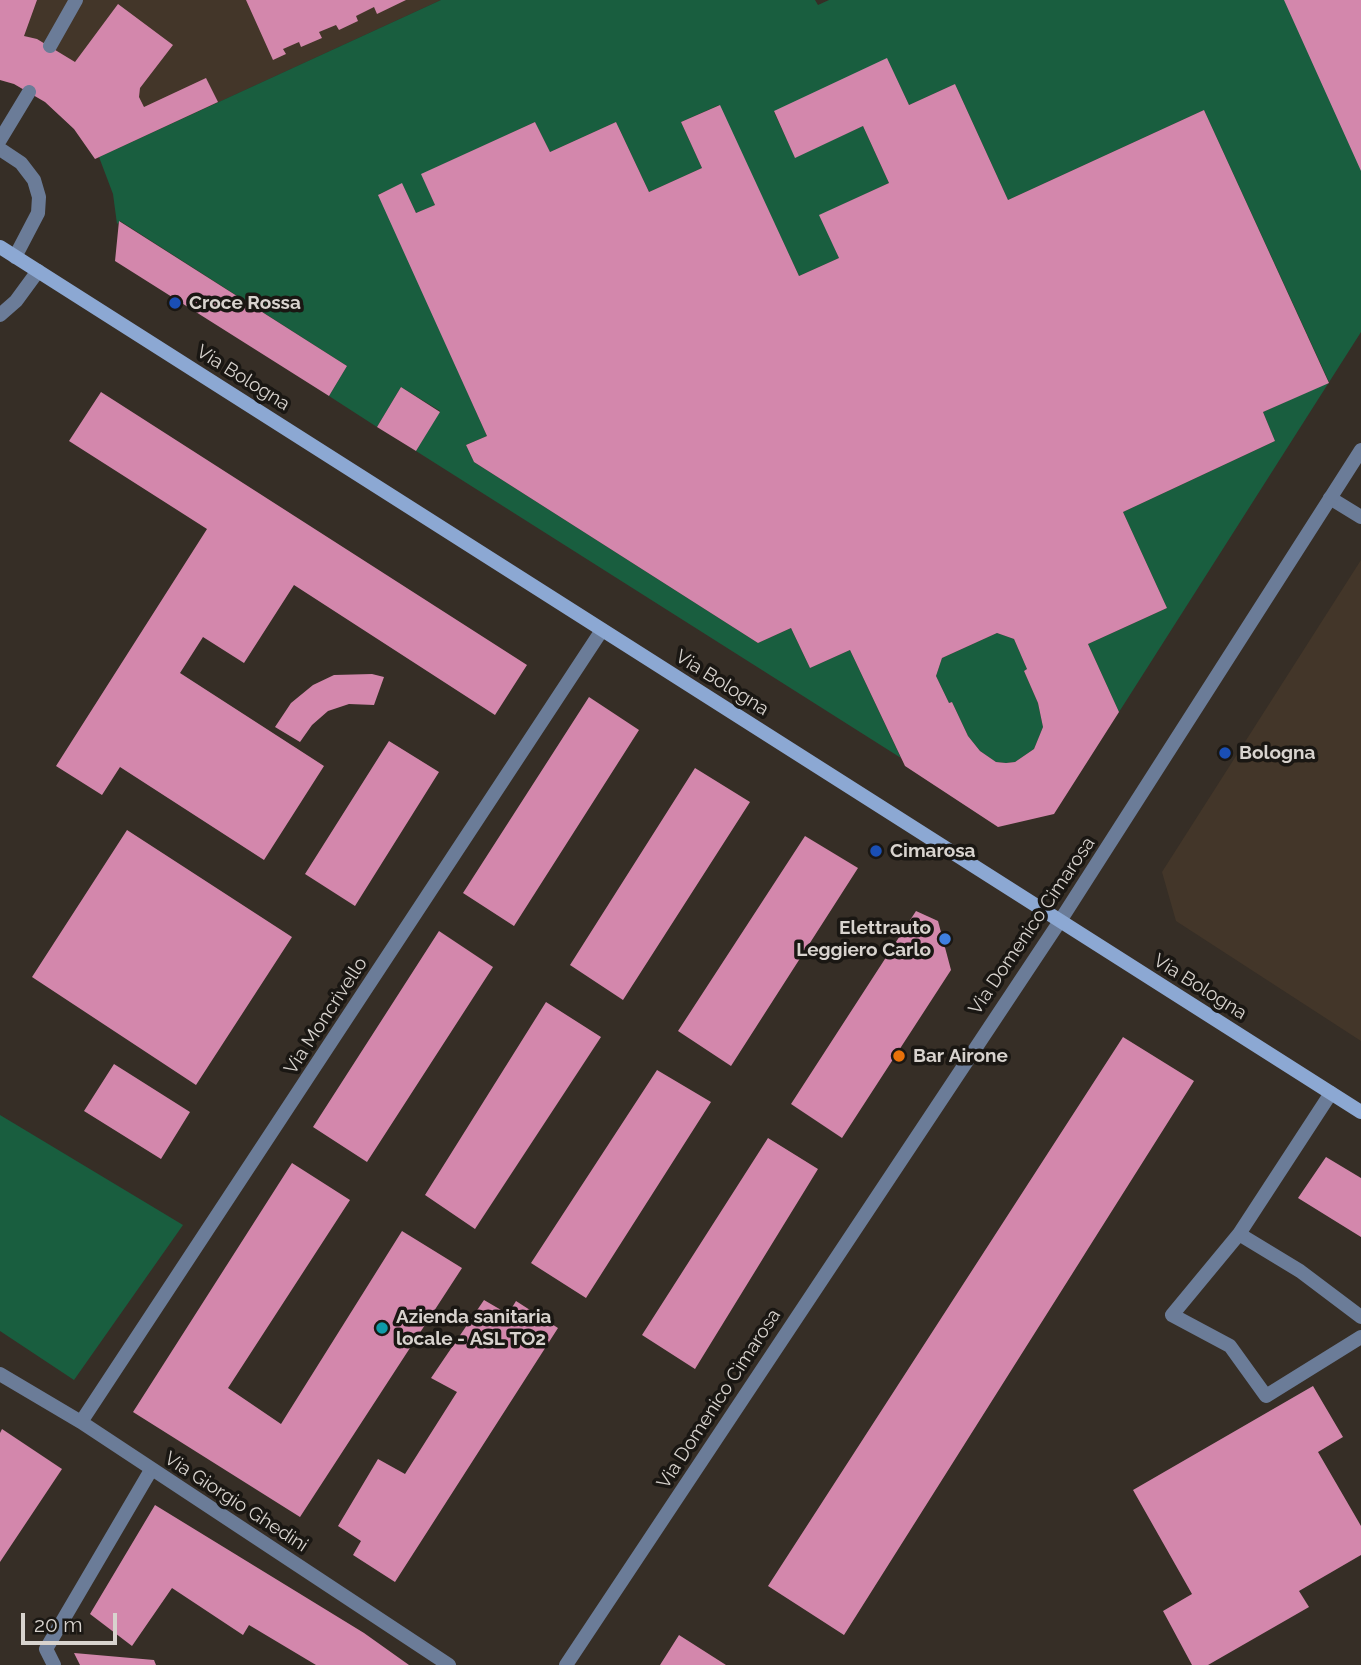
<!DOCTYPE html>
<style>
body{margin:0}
#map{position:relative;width:1361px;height:1665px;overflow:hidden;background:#362e26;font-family:Raleway,sans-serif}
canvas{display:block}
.scale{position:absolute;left:21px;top:1613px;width:96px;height:32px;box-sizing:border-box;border:4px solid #d8d3ce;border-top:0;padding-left:9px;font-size:21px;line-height:24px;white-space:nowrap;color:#d8d3ce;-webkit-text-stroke:5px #1a1713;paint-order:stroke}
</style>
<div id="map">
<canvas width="1361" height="1665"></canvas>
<div class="scale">20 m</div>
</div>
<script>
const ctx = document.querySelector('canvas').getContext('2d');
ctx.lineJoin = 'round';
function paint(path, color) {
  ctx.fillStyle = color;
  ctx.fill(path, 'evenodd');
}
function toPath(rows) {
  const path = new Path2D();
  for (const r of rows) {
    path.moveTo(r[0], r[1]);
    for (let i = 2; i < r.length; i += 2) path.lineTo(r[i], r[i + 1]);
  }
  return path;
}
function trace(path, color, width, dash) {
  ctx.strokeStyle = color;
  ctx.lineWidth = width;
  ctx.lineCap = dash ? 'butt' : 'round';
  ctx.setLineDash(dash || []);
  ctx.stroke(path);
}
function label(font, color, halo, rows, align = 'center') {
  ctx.font = font + ' Raleway,sans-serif';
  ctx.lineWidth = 7;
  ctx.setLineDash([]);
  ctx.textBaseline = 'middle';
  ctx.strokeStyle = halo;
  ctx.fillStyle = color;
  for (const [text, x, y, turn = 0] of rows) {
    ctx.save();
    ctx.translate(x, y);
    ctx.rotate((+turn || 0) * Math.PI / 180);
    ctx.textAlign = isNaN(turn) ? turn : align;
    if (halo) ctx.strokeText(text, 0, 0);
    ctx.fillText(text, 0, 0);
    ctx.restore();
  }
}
const built = toPath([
 [0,0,441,0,95,159,74,129,45,101,14,84,0,80],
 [1361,560,1361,1041,1176,921,1162,872]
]);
const green = toPath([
 [441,0,815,0,818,5,829,0,1361,0,1361,332,1119,712,1088,644,1167,608,1123,512,1275,441,1263,412,1329,382,1204,110,1008,200,955,84,909,105,887,59,774,112,795,157,863,126,889,183,820,215,839,258,799,276,719,105,681,122,702,168,649,192,616,122,550,152,535,122,422,174,435,205,416,213,402,184,379,194,487,436,466,445,474,462,758,643,791,628,810,668,850,650,901,758,416,451,440,411,401,387,377,427,329,396,347,366,120,221,117,224,113,194,99,157],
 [997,633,1014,639,1027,669,1024,671,1038,703,1043,727,1034,749,1015,762,1006,763,996,762,980,751,968,736,952,702,949,703,936,676,942,658],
 [0,1115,183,1225,74,1380,0,1331]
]);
const building = toPath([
 [0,0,37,0,24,36,37,39,75,62,118,4,173,45,140,88,139,97,144,107,206,78,218,102,95,159,74,129,45,102,14,84,0,80],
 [246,0,406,0,377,14,374,7,356,16,358,21,339,30,336,25,319,32,322,38,301,47,299,42,283,49,286,54,273,60],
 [1284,0,1361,0,1361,171],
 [887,58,909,105,955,84,1008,200,1204,110,1329,383,1263,412,1275,441,1123,512,1167,608,1088,644,1119,712,1054,814,998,827,905,766,850,650,810,668,791,628,758,643,474,462,466,445,487,436,378,195,402,183,416,213,435,205,421,174,535,122,550,152,616,122,649,192,702,168,681,122,720,105,799,276,839,258,819,215,889,183,863,126,795,158,774,111],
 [997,633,1014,639,1027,669,1024,671,1038,703,1043,727,1034,749,1015,762,1006,763,996,762,980,751,968,736,952,702,949,703,936,676,942,658],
 [119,221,347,366,329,396,115,261],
 [401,387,440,412,416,451,377,427],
 [101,392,527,665,495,715,294,585,244,663,203,637,180,673,324,766,264,860,120,767,102,795,56,766,207,529,69,441],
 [372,674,384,677,374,705,349,704,328,711,312,725,300,742,275,727,291,703,313,685,334,675],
 [589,697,639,730,514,926,463,893],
 [389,741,439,772,355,906,305,874],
 [695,768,750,802,623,1000,570,965],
 [127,830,292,937,196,1085,32,977],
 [805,836,858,868,731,1066,678,1031],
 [916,911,938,921,951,970,842,1138,791,1104],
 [439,931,493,967,367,1162,313,1127],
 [546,1002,601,1037,475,1229,425,1195],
 [1123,1037,1194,1081,844,1635,768,1586],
 [114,1064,190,1112,161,1159,84,1111],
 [657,1070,711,1102,586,1298,531,1263],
 [768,1138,818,1169,695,1369,642,1335],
 [1326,1157,1361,1178,1361,1237,1298,1198],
 [292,1163,350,1200,228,1388,281,1424,402,1231,462,1268,300,1517,133,1412],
 [484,1300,508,1314,516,1301,558,1328,395,1582,353,1555,361,1541,338,1526,378,1459,405,1474,457,1392,431,1378],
 [1313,1386,1343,1437,1318,1452,1361,1526,1361,1555,1299,1591,1309,1607,1208,1665,1192,1665,1163,1611,1192,1594,1133,1490],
 [2,1429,62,1469,0,1562,0,1433],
 [155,1505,364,1633,409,1665,316,1665,249,1625,243,1635,172,1588,132,1646,90,1614],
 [679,1635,726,1665,660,1665],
 [74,1653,154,1660,156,1665,80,1665]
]);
const service = toPath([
 [50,46,76,0],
 [0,140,29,92],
 [1330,498,1361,517],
 [1239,1234,1331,1093],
 [1361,1317,1300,1271,1239,1234,1172,1315,1230,1346,1266,1396,1361,1337],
 [54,1665,46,1649,151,1470]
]);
const minor = toPath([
 [0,149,21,163,34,180,39,197,38,213,15,257],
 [0,315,16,301,38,271],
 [1060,921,1361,450],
 [0,1374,81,1422,449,1665],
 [81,1422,602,630]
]);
const tertiary = toPath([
 [566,1665,1060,921]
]);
const secondary = toPath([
 [0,247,1361,1112]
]);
const markers = [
 [175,303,7,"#1a4fb4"],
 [1225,753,7,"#1a4fb4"],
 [876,851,7,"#1a4fb4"],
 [945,939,7,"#3f7fe0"],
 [899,1056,7,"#e8710a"],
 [382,1328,7,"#0f9aa8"]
];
const poiNames = [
 ["Croce Rossa",189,303],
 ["Bologna",1239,753],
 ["Cimarosa",890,851],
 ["Elettrauto",931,928,"right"],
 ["Leggiero Carlo",931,950,"right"],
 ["Bar Airone",913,1056],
 ["Azienda sanitaria",396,1317],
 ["locale - ASL TO2",396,1339]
];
const streetNames = [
 ["Via Bologna",243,378,32],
 ["Via Bologna",722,683,32],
 ["Via Domenico Cimarosa",1032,926,-56],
 ["Via Bologna",1200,987,32],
 ["Via Moncrivello",326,1016,-57],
 ["Via Domenico Cimarosa",719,1399,-57],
 ["Via Giorgio Ghedini",236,1502,33]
];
paint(built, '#433629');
paint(green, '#195e3f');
paint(building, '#d387ac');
trace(service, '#6b7c98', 14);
trace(minor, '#6b7c98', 14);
trace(tertiary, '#6b7c98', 14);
trace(secondary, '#8ca8d3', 14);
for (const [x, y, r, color] of markers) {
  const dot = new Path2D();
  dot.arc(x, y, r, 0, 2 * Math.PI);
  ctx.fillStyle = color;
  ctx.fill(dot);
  trace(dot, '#1a1713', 2.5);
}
label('bold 19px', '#d8d3ce', '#1a1713', poiNames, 'left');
label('19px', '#d8d3ce', '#1a1713', streetNames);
</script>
